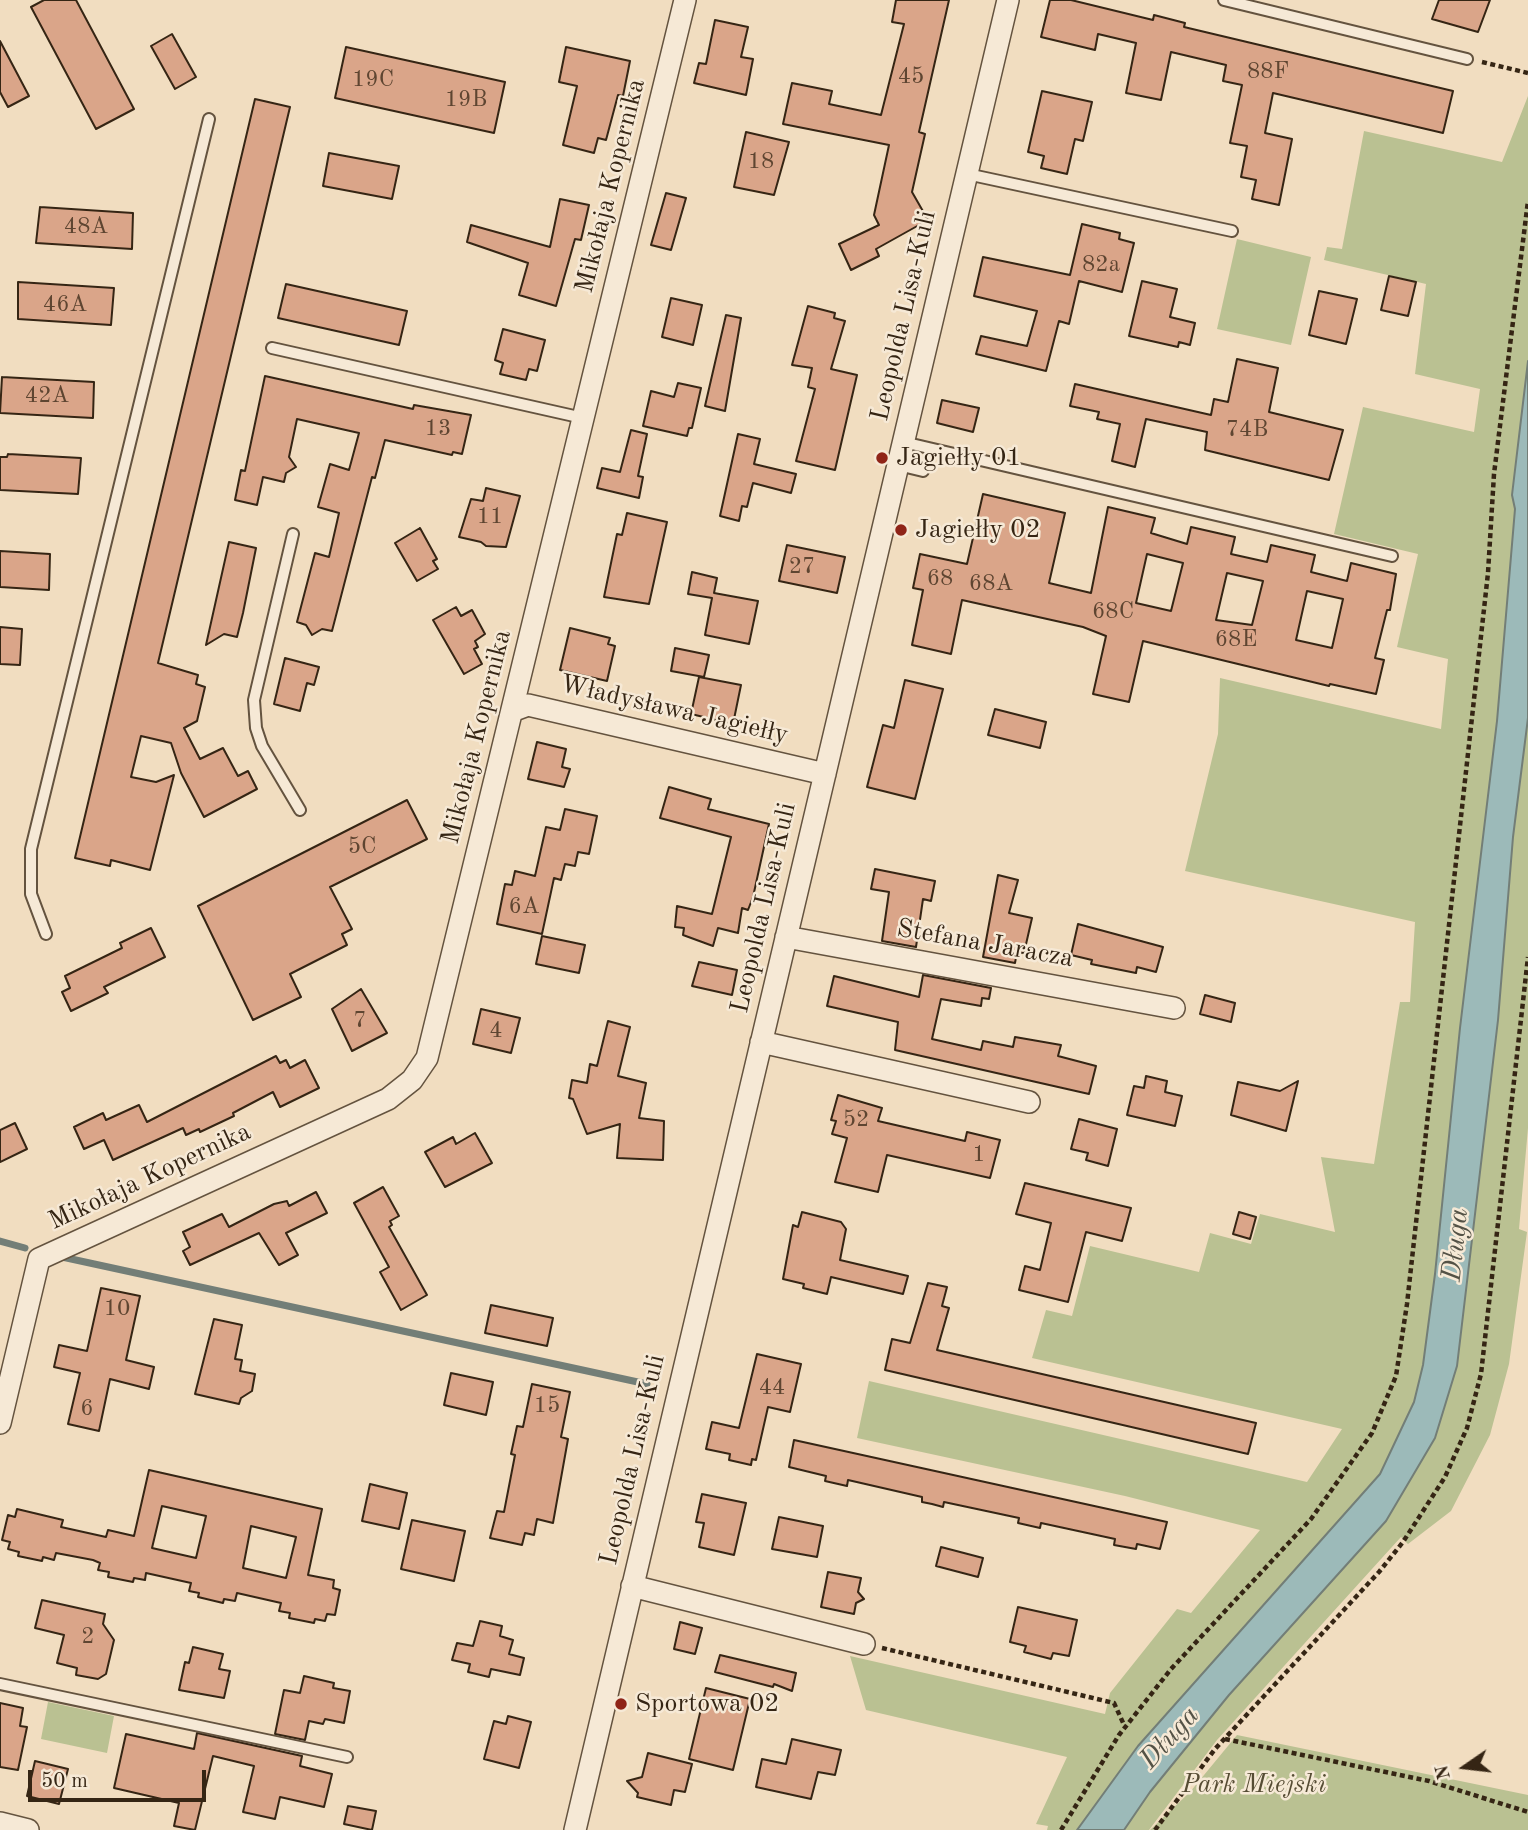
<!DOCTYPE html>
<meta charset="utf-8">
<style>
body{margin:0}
#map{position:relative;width:1528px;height:1830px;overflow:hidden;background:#f1ddc0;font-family:"Old Standard TT",serif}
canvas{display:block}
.north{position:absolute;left:1430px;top:1732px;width:70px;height:70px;-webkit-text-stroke:5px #f6e9d6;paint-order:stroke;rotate:256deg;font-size:19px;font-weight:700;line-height:28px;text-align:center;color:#352514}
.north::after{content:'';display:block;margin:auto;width:24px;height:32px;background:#352514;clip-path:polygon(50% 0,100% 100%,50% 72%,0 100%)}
.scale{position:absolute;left:28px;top:1770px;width:178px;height:32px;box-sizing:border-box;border:4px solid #352514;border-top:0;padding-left:9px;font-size:21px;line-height:24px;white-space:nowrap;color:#352514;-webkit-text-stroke:5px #f6e9d6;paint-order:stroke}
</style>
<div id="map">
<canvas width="1528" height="1830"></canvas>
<div class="north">N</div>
<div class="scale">50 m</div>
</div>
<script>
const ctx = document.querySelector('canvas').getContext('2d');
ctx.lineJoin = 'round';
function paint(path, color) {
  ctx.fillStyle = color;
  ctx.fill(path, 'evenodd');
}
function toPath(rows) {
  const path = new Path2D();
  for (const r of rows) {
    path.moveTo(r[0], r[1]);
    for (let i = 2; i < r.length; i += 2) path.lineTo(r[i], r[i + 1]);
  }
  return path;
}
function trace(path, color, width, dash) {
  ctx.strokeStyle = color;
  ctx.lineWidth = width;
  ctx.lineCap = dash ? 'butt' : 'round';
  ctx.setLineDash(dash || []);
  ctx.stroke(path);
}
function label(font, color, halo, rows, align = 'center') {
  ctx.font = font + ' "Old Standard TT",serif';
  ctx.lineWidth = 5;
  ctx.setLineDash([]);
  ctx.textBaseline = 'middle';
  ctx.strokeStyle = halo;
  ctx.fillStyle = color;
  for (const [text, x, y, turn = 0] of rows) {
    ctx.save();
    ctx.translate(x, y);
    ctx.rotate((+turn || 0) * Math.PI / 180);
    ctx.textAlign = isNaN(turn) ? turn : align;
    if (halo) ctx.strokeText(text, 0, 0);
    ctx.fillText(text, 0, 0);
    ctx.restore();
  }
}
const green = toPath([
 [1528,96,1528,361,1518,445,1528,447,1528,1128,1519,1229,1527,1232,1509,1364,1490,1435,1451,1511,1408,1544,1401,1537,1217,1740,1149,1830,1124,1830,1150,1792,1229,1695,1385,1522,1362,1498,1138,1746,1077,1830,1047,1830,1048,1826,1036,1824,1067,1757,866,1710,850,1656,1105,1714,1110,1693,1177,1609,1191,1613,1260,1530,1125,1496,857,1438,869,1381,1307,1482,1342,1429,1032,1358,1046,1310,1072,1316,1090,1246,1199,1272,1210,1233,1251,1244,1260,1214,1335,1232,1321,1157,1374,1164,1400,1002,1410,1002,1415,922,1185,871,1218,734,1220,678,1441,729,1448,659,1397,647,1418,554,1334,534,1363,407,1474,432,1480,389,1415,374,1426,284,1324,260,1327,247,1342,249,1364,131,1502,162],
 [1237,239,1311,257,1291,345,1217,329],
 [48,1702,114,1716,107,1753,41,1739],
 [1237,1735,1528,1795,1528,1830,1150,1830,1190,1792]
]);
const water = toPath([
 [1528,361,1528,718,1513,837,1498,1020,1457,1366,1435,1438,1386,1521,1229,1695,1150,1792,1124,1830,1077,1830,1138,1746,1380,1474,1414,1402,1423,1365,1435,1274,1460,1028,1497,721,1515,509,1512,495,1528,361]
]);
const stream = toPath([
 [0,1241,25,1248],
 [62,1257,647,1384]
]);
const building = toPath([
 [44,0,76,0,134,109,96,129,31,7,44,0],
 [896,0,949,0,919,132,925,134,912,192,928,220,876,249,879,256,851,270,839,244,879,225,874,215,889,145,783,124,792,83,832,91,829,104,881,115,904,24,892,22,896,0],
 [1050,0,1071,0,1153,20,1154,15,1185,23,1184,27,1453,91,1443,133,1273,93,1265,133,1292,139,1279,205,1252,199,1256,180,1241,177,1247,146,1230,143,1242,85,1223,81,1226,65,1171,52,1161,100,1126,93,1136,43,1098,34,1095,50,1041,37,1050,0],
 [1439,0,1490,0,1478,32,1432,19,1439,0],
 [715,20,748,27,741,57,753,59,746,95,694,83,699,63,706,64,715,20],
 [172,34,196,77,175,89,151,46,172,34],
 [0,41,29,96,8,107,0,92,0,41],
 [346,47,505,82,494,133,335,98,346,47],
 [566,47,630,61,623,96,618,95,606,140,598,138,594,153,563,145,577,86,559,82,566,47],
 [1042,91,1092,102,1083,141,1075,139,1067,174,1041,168,1044,156,1028,152,1042,91],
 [255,99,290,107,158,663,198,675,196,684,205,687,197,721,184,728,200,759,223,748,238,776,248,771,257,789,204,817,181,773,171,743,141,736,131,777,156,782,174,775,150,870,111,860,110,866,75,858,255,99],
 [746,132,789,142,774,195,734,187,746,132],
 [329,153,399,166,392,199,323,186,329,153],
 [666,193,686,198,671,250,651,245,666,193],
 [560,199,589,205,581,240,575,239,556,306,519,295,528,263,467,242,471,225,550,247,560,199],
 [40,207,133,213,132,249,36,243,40,207],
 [1082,224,1120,233,1119,239,1134,243,1122,292,1079,281,1069,324,1059,321,1046,371,976,354,981,336,1027,346,1037,311,974,296,983,257,1070,275,1082,224],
 [1389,276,1416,282,1408,316,1381,310,1389,276],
 [1142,281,1177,289,1170,317,1195,323,1190,345,1179,342,1178,347,1129,336,1142,281],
 [18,282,114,288,111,325,18,319,18,282],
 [286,284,407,311,399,345,278,318,286,284],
 [1319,291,1357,299,1346,344,1309,335,1319,291],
 [671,298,702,305,693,345,662,337,671,298],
 [808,306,835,313,834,318,845,321,831,369,857,375,835,470,796,461,815,389,808,387,812,368,792,365,808,306],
 [726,315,741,318,725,411,705,406,726,315],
 [503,329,545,340,537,371,529,369,526,380,500,374,503,363,495,360,503,329],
 [1237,359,1278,368,1269,412,1343,430,1329,480,1205,450,1207,432,1146,419,1135,467,1112,461,1120,424,1097,419,1099,412,1070,406,1075,384,1211,415,1214,399,1228,402,1237,359],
 [265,376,413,409,414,405,471,415,462,454,453,452,452,455,385,440,375,478,372,477,332,631,322,629,312,635,306,625,297,622,315,553,329,557,339,513,318,507,330,464,349,470,359,433,297,419,289,457,296,467,286,473,284,482,263,477,257,505,235,500,241,470,245,471,265,376],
 [2,377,94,382,93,418,0,413,2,377],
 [678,383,701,388,692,428,689,428,687,436,643,426,651,391,674,397,678,383],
 [942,400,979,408,973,432,937,423,942,400],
 [631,430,647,434,638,476,643,477,639,498,597,488,602,468,620,472,631,430],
 [738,434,760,439,754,464,796,474,791,493,753,483,747,507,742,506,739,521,720,516,738,434],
 [8,454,81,458,78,494,0,490,0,457,7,457,8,454],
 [486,488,520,496,506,547,486,546,481,542,459,537,471,499,483,501,486,488],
 [983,494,1065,513,1049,583,1091,593,1108,507,1155,518,1151,533,1187,544,1191,527,1235,537,1231,554,1267,562,1271,545,1315,555,1311,572,1347,581,1351,563,1396,574,1390,610,1387,610,1375,658,1384,660,1376,694,1330,684,1329,686,1143,641,1129,702,1093,694,1106,636,1083,627,962,600,951,654,912,645,923,590,913,588,920,554,967,564,983,494],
 [1147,554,1183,563,1171,611,1136,603,1147,554],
 [1227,573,1263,581,1252,625,1216,620,1227,573],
 [1307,591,1343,599,1332,648,1296,640,1307,591],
 [627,513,667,522,649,604,604,597,617,534,622,535,627,513],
 [420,528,437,559,433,561,438,569,417,581,395,543,420,528],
 [229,542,256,548,243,613,237,637,224,634,206,645,229,542],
 [787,545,845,557,837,593,779,581,787,545],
 [0,551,50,554,49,590,0,587,0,551],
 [692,572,717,578,714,593,758,601,749,644,705,635,712,598,688,594,692,572],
 [456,607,461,616,472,610,485,634,475,641,478,647,474,649,482,664,464,674,433,620,456,607],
 [0,627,22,629,20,665,0,664,0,627],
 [570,628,610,638,608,644,615,646,607,681,560,670,570,628],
 [675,648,709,655,704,677,671,671,675,648],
 [285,658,319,667,314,685,307,683,300,711,274,704,285,658],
 [699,677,741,685,733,724,691,714,699,677],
 [905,680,943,689,915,799,867,787,883,725,894,728,905,680],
 [995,709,1046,722,1040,748,988,735,995,709],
 [537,742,566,749,562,767,570,769,564,787,528,779,537,742],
 [669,787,711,799,708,809,769,824,753,897,748,910,742,908,738,933,718,928,713,946,683,935,684,928,675,927,677,906,712,914,731,837,660,818,669,787],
 [407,800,427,839,330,887,352,929,342,934,347,945,290,974,301,997,253,1020,198,906,407,800],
 [565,809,597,816,589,854,578,852,575,866,565,864,561,880,554,878,542,934,497,924,505,884,512,885,515,871,535,876,546,827,560,830,565,809],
 [875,869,935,881,931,901,923,899,916,947,882,941,889,892,871,889,875,869],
 [998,875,1018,880,1009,913,1032,918,1024,953,1017,952,1015,963,983,957,998,875],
 [1078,924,1163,947,1156,972,1137,967,1136,973,1091,964,1092,960,1071,955,1078,924],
 [151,928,165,957,104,987,108,993,71,1011,62,992,70,988,65,976,122,948,120,943,151,928],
 [542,936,585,945,579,973,536,964,542,936],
 [699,962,737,970,732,995,692,986,699,962],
 [923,975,991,988,989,999,982,998,981,1006,941,999,932,1039,981,1050,983,1041,1013,1047,1015,1037,1061,1045,1058,1056,1096,1066,1089,1094,895,1050,898,1022,827,1006,834,976,919,997,923,975],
 [361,989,387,1033,352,1051,332,1009,361,989],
 [1205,995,1235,1003,1231,1022,1200,1014,1205,995],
 [481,1009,520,1018,511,1053,473,1044,481,1009],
 [608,1021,630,1027,618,1076,646,1083,639,1118,664,1121,663,1160,617,1158,620,1124,587,1134,573,1099,569,1098,572,1080,587,1083,590,1064,597,1066,608,1021],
 [276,1056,280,1063,286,1060,290,1068,305,1060,319,1088,280,1107,273,1092,233,1113,234,1116,200,1132,199,1129,186,1135,183,1128,113,1160,104,1140,84,1149,74,1127,103,1113,106,1120,139,1105,147,1122,276,1056],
 [1146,1076,1167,1081,1165,1092,1182,1096,1175,1126,1127,1115,1134,1086,1144,1088,1146,1076],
 [1298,1081,1286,1131,1231,1115,1238,1082,1280,1091,1298,1081],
 [838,1095,882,1108,878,1121,965,1141,967,1132,1000,1140,990,1178,887,1155,878,1192,835,1182,847,1138,832,1134,836,1121,831,1120,838,1095],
 [1079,1119,1117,1129,1108,1166,1086,1160,1088,1153,1071,1149,1079,1119],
 [15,1123,27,1149,0,1162,0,1130,15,1123],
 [475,1133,492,1163,445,1187,425,1152,453,1137,456,1144,475,1133],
 [1025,1183,1131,1208,1122,1241,1086,1232,1068,1302,1019,1290,1025,1266,1040,1270,1051,1223,1016,1214,1025,1183],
 [383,1187,399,1216,390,1221,392,1225,389,1227,427,1295,401,1310,380,1272,389,1267,354,1203,383,1187],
 [316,1192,327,1213,286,1233,298,1255,279,1265,259,1233,190,1265,183,1251,190,1247,183,1232,222,1214,229,1227,274,1204,287,1201,289,1206,316,1192],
 [802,1212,841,1222,846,1229,840,1260,908,1276,903,1294,831,1277,827,1294,803,1288,804,1284,783,1279,793,1225,798,1227,802,1212],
 [1239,1212,1256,1217,1250,1239,1233,1234,1239,1212],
 [928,1283,947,1287,942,1306,949,1308,937,1350,1256,1423,1248,1454,885,1370,892,1339,910,1343,928,1283],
 [101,1288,140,1296,126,1360,154,1367,149,1389,110,1379,99,1431,68,1424,80,1373,54,1367,59,1345,87,1351,101,1288],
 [491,1305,553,1318,547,1346,485,1333,491,1305],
 [214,1319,242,1325,235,1359,242,1360,240,1371,255,1374,252,1391,241,1398,239,1404,195,1394,214,1319],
 [757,1354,801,1364,790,1412,768,1407,756,1460,752,1459,751,1465,729,1460,730,1454,706,1449,712,1422,739,1428,757,1354],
 [451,1373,493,1382,486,1415,444,1405,451,1373],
 [532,1384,570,1392,561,1437,568,1439,553,1523,537,1519,534,1535,525,1533,522,1545,490,1538,497,1511,504,1512,515,1455,511,1454,517,1426,523,1427,532,1384],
 [794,1440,1167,1522,1160,1549,1137,1544,1136,1549,1114,1545,1115,1539,1041,1523,1040,1528,1018,1523,1019,1518,944,1502,943,1507,932,1504,922,1502,922,1497,848,1480,847,1486,825,1481,826,1476,789,1467,794,1440],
 [149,1470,322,1509,308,1575,334,1580,333,1588,340,1590,335,1615,327,1614,325,1621,315,1619,314,1623,289,1618,290,1613,279,1611,281,1603,237,1593,235,1601,224,1599,223,1603,198,1597,199,1593,189,1591,191,1583,146,1573,145,1580,134,1578,133,1582,108,1577,109,1572,98,1570,100,1563,93,1560,56,1553,54,1560,43,1557,42,1561,18,1556,19,1552,8,1549,10,1542,2,1540,8,1515,15,1517,17,1509,63,1520,61,1527,106,1537,108,1530,134,1536,149,1470],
 [162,1506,206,1516,196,1558,152,1548,162,1506],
 [251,1526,296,1537,286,1578,243,1568,251,1526],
 [370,1484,407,1493,399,1529,362,1521,370,1484],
 [702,1494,746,1503,734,1555,699,1547,704,1523,696,1522,702,1494],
 [779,1517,823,1526,817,1557,772,1549,779,1517],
 [412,1520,465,1531,454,1581,401,1569,412,1520],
 [941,1547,983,1558,978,1577,936,1566,941,1547],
 [828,1572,861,1578,858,1592,864,1599,856,1603,854,1614,821,1607,828,1572],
 [42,1600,105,1614,103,1624,114,1640,106,1674,98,1679,76,1675,77,1668,57,1663,64,1635,35,1628,42,1600],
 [1018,1607,1077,1620,1069,1656,1053,1653,1051,1659,1024,1652,1026,1646,1010,1642,1018,1607],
 [480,1621,502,1626,500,1636,513,1640,509,1654,524,1658,520,1675,491,1669,489,1677,468,1672,470,1664,452,1660,457,1643,473,1646,480,1621],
 [680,1622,702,1628,695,1654,674,1649,680,1622],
 [193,1647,223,1654,219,1669,230,1671,224,1698,179,1690,185,1662,189,1663,193,1647],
 [720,1655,796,1673,792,1691,774,1684,773,1687,715,1672,720,1655],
 [304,1676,334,1683,333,1688,350,1691,344,1723,325,1719,323,1724,309,1721,305,1740,275,1734,284,1690,300,1693,304,1676],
 [706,1688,750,1699,733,1770,689,1759,706,1688],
 [0,1703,23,1708,20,1726,27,1727,18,1770,0,1767,0,1703],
 [508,1716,531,1722,519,1768,484,1759,494,1721,506,1724,508,1716],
 [197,1733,302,1756,300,1766,332,1774,324,1807,280,1797,275,1819,243,1812,254,1766,213,1756,195,1830,174,1826,179,1803,114,1788,126,1734,194,1749,197,1733],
 [792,1739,841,1750,835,1775,818,1772,811,1799,756,1787,762,1759,786,1764,792,1739],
 [648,1753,692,1764,685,1792,674,1790,671,1805,637,1797,638,1793,627,1781,642,1777,648,1753],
 [35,1761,68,1769,59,1804,27,1796,35,1761],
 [348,1806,376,1811,372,1830,344,1824,348,1806]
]);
const path = toPath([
 [1482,62,1528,73],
 [882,1648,1114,1703,1125,1727],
 [1225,1739,1429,1781,1528,1812],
 [1061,1830,1119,1735,1171,1669,1311,1519,1372,1433,1396,1376,1407,1304,1488,573,1494,474,1528,201],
 [1155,1830,1215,1749,1379,1572,1403,1542,1445,1477,1467,1428,1481,1374,1528,957]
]);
const service = toPath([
 [1224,0,1467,59],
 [967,174,1232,231],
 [272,348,583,418],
 [903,442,1392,556],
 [898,465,923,471],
 [293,534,254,700,256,728,262,746,300,810],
 [46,934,31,894,31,849,209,119],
 [0,1684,347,1757]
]);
const minor = toPath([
 [512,711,528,705,825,774],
 [786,937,1174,1008],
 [761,1042,1029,1102],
 [0,1423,39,1259,388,1099,412,1080,427,1058,685,0],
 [632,1586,864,1644],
 [0,1823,28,1830],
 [575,1830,1008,0]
]);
const markers = [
 [882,458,7,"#8f2418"],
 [901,530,7,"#8f2418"],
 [621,1704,7,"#8f2418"]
];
const numberNames = [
 ["88F",1268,72],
 ["45",911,77],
 ["19C",373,80],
 ["19B",466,100],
 ["18",761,162],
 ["48A",86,227],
 ["82a",1101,265],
 ["46A",65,305],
 ["42A",47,396],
 ["13",438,429],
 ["74B",1247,430],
 ["11",490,517],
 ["27",802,567],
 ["68",940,579],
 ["68A",991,584],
 ["68C",1113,612],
 ["68E",1236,640],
 ["5C",362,847],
 ["6A",524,907],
 ["7",360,1021],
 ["4",496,1031],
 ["52",856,1120],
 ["1",979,1155],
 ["10",117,1309],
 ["44",772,1388],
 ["15",547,1406],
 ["6",87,1409],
 ["2",88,1637]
];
const streetNames = [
 ["Mikołaja Kopernika",611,186,-76],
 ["Leopolda Lisa-Kuli",904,316,-77],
 ["Władysława Jagiełły",674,710,13],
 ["Mikołaja Kopernika",477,737,-76],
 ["Leopolda Lisa-Kuli",764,908,-77],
 ["Stefana Jaracza",985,944,10],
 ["Mikołaja Kopernika",150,1177,-25],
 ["Leopolda Lisa-Kuli",633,1460,-77]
];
const poiNames = [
 ["Jagiełły 01",896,458],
 ["Jagiełły 02",915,530],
 ["Sportowa 02",635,1704]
];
const parkNames = [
 ["Park Miejski",1254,1785]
];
const waterNames = [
 ["Długa",1456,1245,-84],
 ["Długa",1170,1738,-48]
];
paint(green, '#bac192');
paint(water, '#9cbab9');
trace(water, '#737e77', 2);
trace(stream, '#737e77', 7);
paint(building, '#daa589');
trace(building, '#352514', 2);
trace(service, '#64533f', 14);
trace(minor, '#64533f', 24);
trace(path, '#352514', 4.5, [5, 3.5]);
trace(service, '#f6e9d6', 10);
trace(minor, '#f6e9d6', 21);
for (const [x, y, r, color] of markers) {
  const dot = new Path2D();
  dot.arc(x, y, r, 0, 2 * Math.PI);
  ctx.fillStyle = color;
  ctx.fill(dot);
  trace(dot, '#f6e9d6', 2.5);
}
label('23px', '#5e4531', null, numberNames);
label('26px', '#352514', '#f6e9d6', streetNames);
label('26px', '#352514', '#f6e9d6', poiNames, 'left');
label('italic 26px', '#564c34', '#f6e9d6', parkNames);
label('italic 28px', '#545246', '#f6e9d6', waterNames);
</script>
